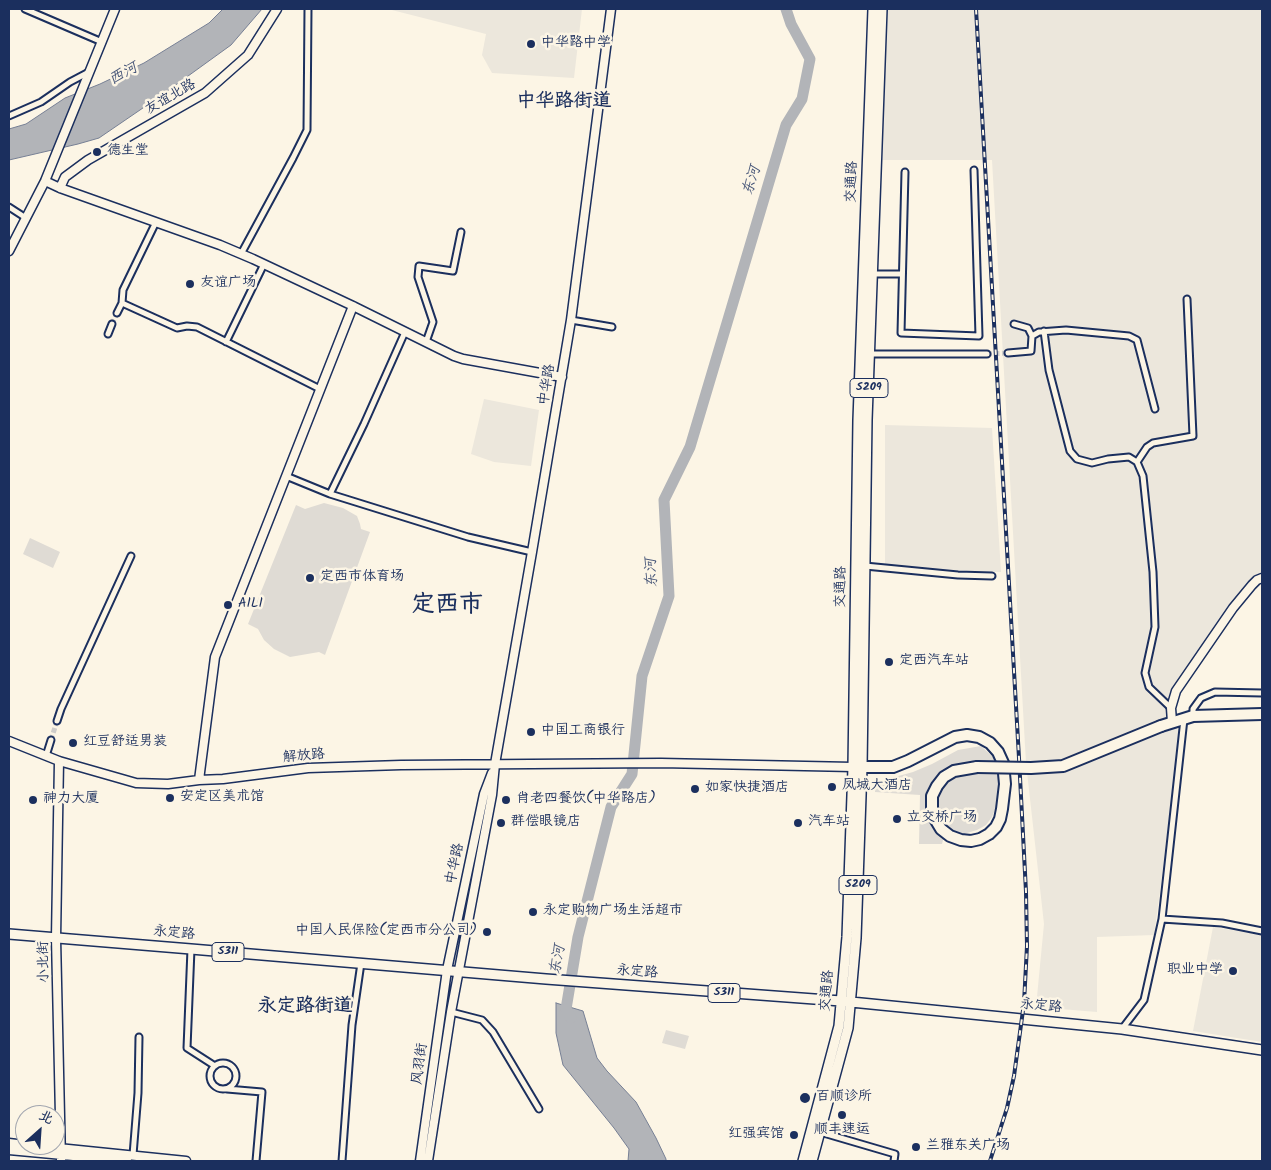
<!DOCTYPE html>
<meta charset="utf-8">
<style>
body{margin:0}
#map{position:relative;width:1271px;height:1170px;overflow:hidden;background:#fcf5e5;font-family:Kalam,"LXGW WenKai TC",sans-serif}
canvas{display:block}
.frame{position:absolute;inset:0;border:10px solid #1b2f5e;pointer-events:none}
.north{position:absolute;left:15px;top:1105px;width:50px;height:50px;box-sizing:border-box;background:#fcf5e5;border:1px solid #a2a6af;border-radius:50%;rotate:26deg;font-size:14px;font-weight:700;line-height:20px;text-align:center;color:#1b2f5e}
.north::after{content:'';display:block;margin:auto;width:18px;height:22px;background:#1b2f5e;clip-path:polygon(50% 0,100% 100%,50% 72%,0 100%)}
</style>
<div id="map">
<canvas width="1271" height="1170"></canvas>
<div class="frame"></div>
<div class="north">北</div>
</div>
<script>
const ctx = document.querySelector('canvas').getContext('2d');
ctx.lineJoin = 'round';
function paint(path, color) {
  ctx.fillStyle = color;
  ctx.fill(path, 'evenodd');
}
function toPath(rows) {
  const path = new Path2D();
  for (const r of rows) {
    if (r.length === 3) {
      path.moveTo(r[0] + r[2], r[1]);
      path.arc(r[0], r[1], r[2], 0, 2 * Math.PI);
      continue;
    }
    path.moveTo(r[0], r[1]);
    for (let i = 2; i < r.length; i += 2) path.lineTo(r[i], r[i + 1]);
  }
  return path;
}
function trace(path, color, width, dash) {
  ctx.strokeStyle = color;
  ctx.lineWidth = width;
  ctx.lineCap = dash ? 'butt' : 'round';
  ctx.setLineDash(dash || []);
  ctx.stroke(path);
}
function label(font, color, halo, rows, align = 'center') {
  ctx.font = font + ' Kalam,"LXGW WenKai TC",sans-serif';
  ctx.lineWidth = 5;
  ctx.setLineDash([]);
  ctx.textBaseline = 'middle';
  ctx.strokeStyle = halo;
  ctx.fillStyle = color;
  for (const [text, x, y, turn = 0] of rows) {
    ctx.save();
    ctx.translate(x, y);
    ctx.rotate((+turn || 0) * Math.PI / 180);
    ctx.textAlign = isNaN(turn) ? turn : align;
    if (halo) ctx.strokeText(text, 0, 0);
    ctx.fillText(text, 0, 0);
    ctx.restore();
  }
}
const built = toPath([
 [388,9,582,9,574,78,492,73,482,55,486,34],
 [882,9,1262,9,1262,577,1247,584,1172,707,1179,735,1160,892,1154,935,1097,937,1097,1012,1036,1007,1044,924,1026,763,992,160,870,160],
 [484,399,539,410,531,466,494,462,471,454],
 [885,425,992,428,1001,572,955,572,885,565],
 [1213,927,1262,935,1262,1042,1193,1031]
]);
const green = toPath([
 [324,503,343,508,357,516,360,524,361,529,370,532,325,655,319,652,290,657,274,649,264,640,258,629,248,624,296,505,305,509],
 [30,538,60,552,53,568,23,554],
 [981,746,995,759,999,779,999,793,996,807,992,817,986,825,977,830,943,840,942,844,919,844,920,795,875,792,875,786,884,780,913,772,932,764,958,750],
 [666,1030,689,1036,685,1049,662,1043]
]);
const water = toPath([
 [223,9,262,9,231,45,159,97,99,138,78,144,9,160,9,129,26,124,65,98,100,84,144,63,209,23,223,9],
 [556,1003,583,1011,597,1058,607,1071,636,1102,656,1138,666,1159,666,1161,628,1161,629,1149,614,1128,563,1065,556,1033,556,1003]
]);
const river = toPath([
 [571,1018,566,1009,578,937,611,807,632,774,642,676,669,596,664,500,690,447,786,125,802,99,810,59,791,24,786,9]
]);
const streetTunnel = toPath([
 [112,324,117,313],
 [987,354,1008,353],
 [51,740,57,721]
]);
const street = toPath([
 [25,9,102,42],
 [9,116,41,102,70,82,89,72],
 [905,172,901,333,979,336,974,170],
 [9,207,26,218],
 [241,254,293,158,307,130,308,9],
 [873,274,902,274],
 [122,303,177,328,187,326,197,327,320,389],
 [117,313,122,303,123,290,156,222],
 [571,320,612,327],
 [1044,331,1049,370,1070,451,1077,459,1092,463,1108,459,1129,457,1137,462,1143,476,1153,572,1155,627,1145,673,1149,687,1171,708],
 [108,334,112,324],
 [1032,336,1039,332,1066,330,1129,336,1137,340,1155,409],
 [226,342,264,264],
 [426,342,433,322,418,277,419,266,453,271,461,232],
 [1008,353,1031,351,1032,336,1028,328,1014,324],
 [870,354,987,354],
 [1137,462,1147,447,1153,443,1193,436,1187,299],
 [286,476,330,494,468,537,532,552],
 [330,494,364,424,405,332],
 [865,566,958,575,992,576],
 [1193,716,1193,709,1201,698,1215,692,1262,693],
 [57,721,61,709,131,556],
 [46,756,51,740],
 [1162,919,1222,923,1262,931],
 [191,949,187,1048,215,1066],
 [451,1012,482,1020,493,1032,539,1109],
 [1122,1029,1144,1000,1162,919,1184,719],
 [223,1076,13],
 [227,1089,262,1092,256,1161],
 [820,1132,895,1154,894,1161],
 [133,1155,138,1093,139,1037],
 [342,1161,352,1025,361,963]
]);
const secondary = toPath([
 [45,181,60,188,220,245,253,259,353,306,454,356,463,359,562,377],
 [60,188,65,177,88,160,205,93,248,55,277,9],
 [9,251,45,181,115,9],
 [1172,722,1171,708,1176,691,1233,608,1252,585,1257,580,1262,578],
 [9,741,59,761,136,783,168,784,199,780,223,779,308,768,401,765,661,763,853,767],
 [59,761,56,938,61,1161],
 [199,780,215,657,353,306],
 [9,1143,25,1145],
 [29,1145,186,1161],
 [9,1150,127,1161],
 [420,1161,447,970,484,794,492,773],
 [428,1161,451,1012,492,795,495,764,532,552,571,320,611,9]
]);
const primary = toPath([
 [9,934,191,949,546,979,841,1001,1122,1029,1262,1050],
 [803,1161,839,1026,847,937,853,767,858,420,873,9],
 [812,1161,848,1028,856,938,862,767,867,420,882,9]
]);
const highway = toPath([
 [1161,726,1193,716,1262,714],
 [853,767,893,767,908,761,955,737,967,735,979,737,990,743,998,752,1003,763,1005,784,1002,809,1000,819,996,827,989,834,980,839,971,841,961,840,950,836,941,829,935,819,932,808,932,796,937,786,944,777,954,771,977,767]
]);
const rail = toPath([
 [976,9,1019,758,1026,892,1027,946,1024,1003,1014,1076,1007,1108,990,1161]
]);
const highwayBridge = toPath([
 [977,767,1031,768,1063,766,1161,726]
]);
const markers = [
 [531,44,5,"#1b2f5e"],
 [97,152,5,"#1b2f5e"],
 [190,284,5,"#1b2f5e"],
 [310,578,5,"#1b2f5e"],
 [228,605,5,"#1b2f5e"],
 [889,662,5,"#1b2f5e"],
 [531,732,5,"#1b2f5e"],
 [73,743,5,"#1b2f5e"],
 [832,787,5,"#1b2f5e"],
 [695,789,5,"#1b2f5e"],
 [170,798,5,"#1b2f5e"],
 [33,800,5,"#1b2f5e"],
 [506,800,5,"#1b2f5e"],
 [897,819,5,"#1b2f5e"],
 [501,823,5,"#1b2f5e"],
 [798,823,5,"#1b2f5e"],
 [533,912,5,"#1b2f5e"],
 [487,932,5,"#1b2f5e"],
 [1233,971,5,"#1b2f5e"],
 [805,1098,6,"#1b2f5e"],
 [842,1115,5,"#1b2f5e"],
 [794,1135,5,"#1b2f5e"],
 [916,1147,5,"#1b2f5e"]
];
const shields = [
 [869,388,38],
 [858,885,38],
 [228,952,32],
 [724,993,32]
];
const shieldNames = [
 ["S209",869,388],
 ["S209",858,885],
 ["S311",228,952],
 ["S311",724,993]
];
const poiNames = [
 ["中华路中学",541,44],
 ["德生堂",107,152],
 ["友谊广场",200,284],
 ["定西市体育场",320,578],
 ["AILI",238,605],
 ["定西汽车站",899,662],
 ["中国工商银行",541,732],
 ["红豆舒适男装",83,743],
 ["凤城大酒店",842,787],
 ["如家快捷酒店",705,789],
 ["安定区美术馆",180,798],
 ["神力大厦",43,800],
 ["肖老四餐饮(中华路店)",516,800],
 ["立交桥广场",907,819],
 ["群偿眼镜店",511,823],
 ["汽车站",808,823],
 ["永定购物广场生活超市",543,912],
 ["中国人民保险(定西市分公司)",477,932,"right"],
 ["职业中学",1223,971,"right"],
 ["百顺诊所",816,1098],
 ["顺丰速运",842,1131,"center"],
 ["红强宾馆",784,1135,"right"],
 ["兰雅东关广场",926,1147]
];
const streetNames = [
 ["友谊北路",171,98,-30],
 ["交通路",853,182,-88],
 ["中华路",548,385,-81],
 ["交通路",842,587,-89],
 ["解放路",304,757,-5],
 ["中华路",456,864,-78],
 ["永定路",174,934,5],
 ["小北街",45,962,-91],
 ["永定路",637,973,4],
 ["交通路",828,991,-85],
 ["永定路",1041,1007,6],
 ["风羽街",421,1064,-82]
];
const waterNames = [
 ["西河",124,75,-29],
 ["东河",753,181,-73],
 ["东河",653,573,-93],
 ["东河",559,960,-80]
];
const districtNames = [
 ["中华路街道",564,103],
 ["永定路街道",305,1008]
];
const townNames = [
 ["定西市",447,607]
];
paint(built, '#ece7dc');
paint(green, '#dfdbd4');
paint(water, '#b2b4b8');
trace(water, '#767f94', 1);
trace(river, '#b2b4b8', 11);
trace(streetTunnel, '#cfcdca', 5, [5, 2.5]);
trace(street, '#1b2f5e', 9);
trace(secondary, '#1b2f5e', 11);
trace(primary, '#1b2f5e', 12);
trace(highway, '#1b2f5e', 14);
trace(street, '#fcf5e5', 5);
trace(secondary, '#fcf5e5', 8);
trace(primary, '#fcf5e5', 9);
trace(highway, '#fcf5e5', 10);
trace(rail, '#1b2f5e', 4);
trace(rail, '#fcf5e5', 2, [5.5]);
trace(highwayBridge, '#1b2f5e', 14, []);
trace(highwayBridge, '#fcf5e5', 10);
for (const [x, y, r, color] of markers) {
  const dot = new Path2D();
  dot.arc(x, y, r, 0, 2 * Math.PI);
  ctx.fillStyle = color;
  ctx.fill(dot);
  trace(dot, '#fcf5e5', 2);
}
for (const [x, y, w] of shields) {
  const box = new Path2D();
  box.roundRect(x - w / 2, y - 9.5, w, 19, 4);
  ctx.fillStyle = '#fcf5e5';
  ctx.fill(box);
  trace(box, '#1b2f5e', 1);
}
label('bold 12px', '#1b2f5e', null, shieldNames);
label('14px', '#1b2f5e', '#fcf5e5', poiNames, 'left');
label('14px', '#1b2f5e', '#fcf5e5', streetNames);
label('italic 15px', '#485779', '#fcf5e5', waterNames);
label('bold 19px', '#1b2f5e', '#fcf5e5', districtNames);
label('bold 24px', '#1b2f5e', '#fcf5e5', townNames);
</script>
